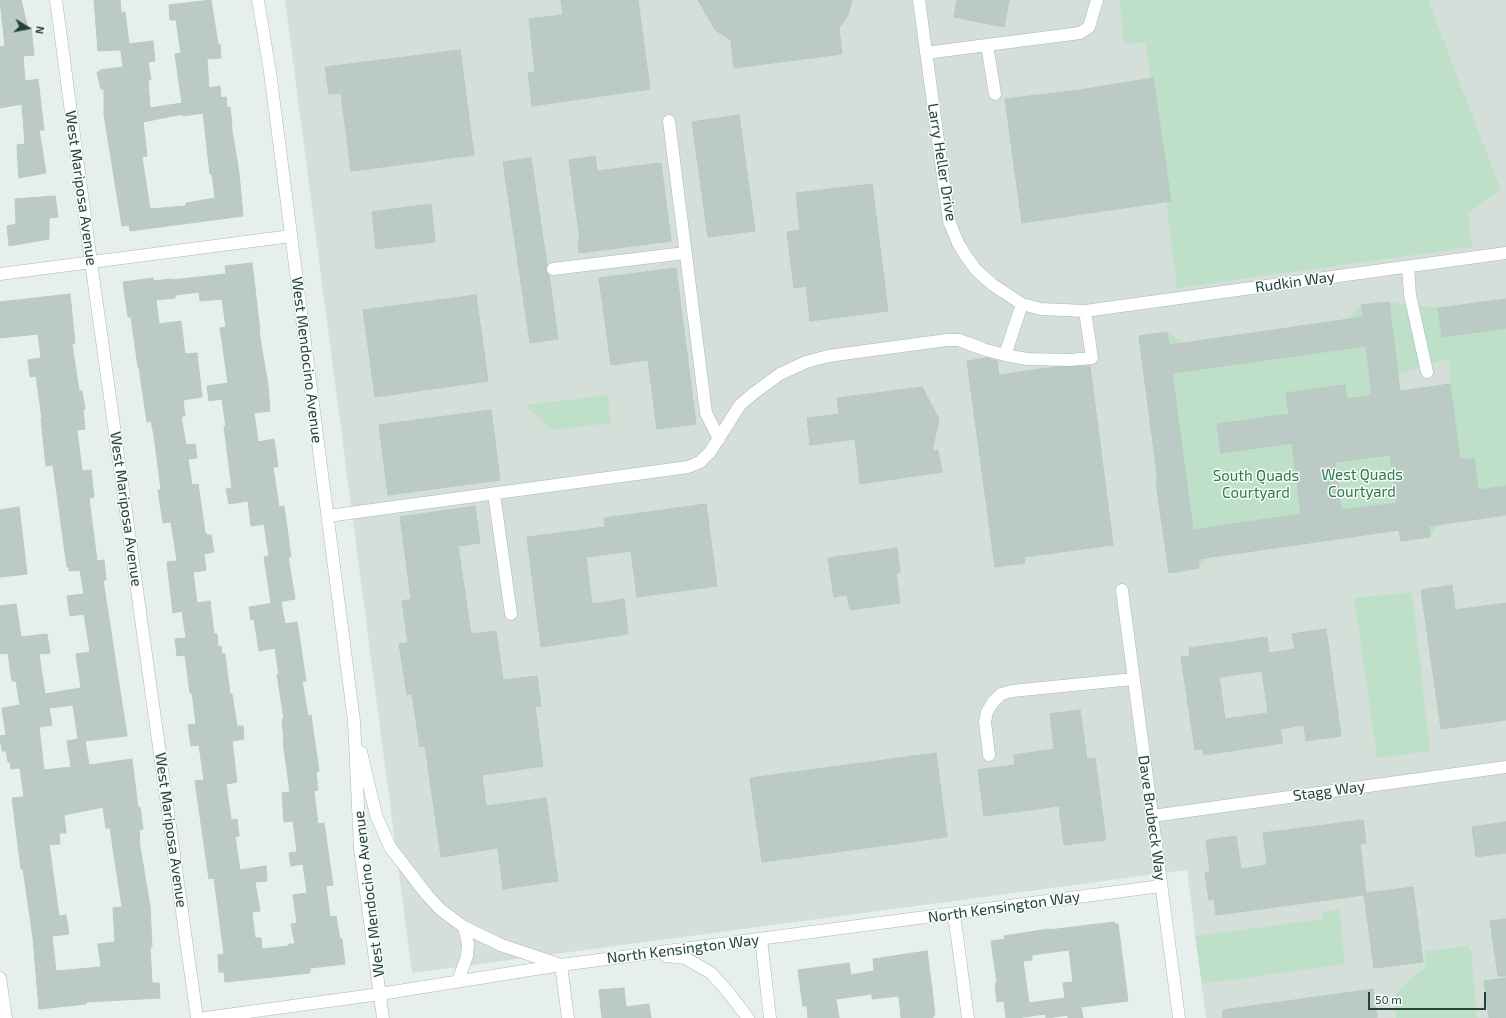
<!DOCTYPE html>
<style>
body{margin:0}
#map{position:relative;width:1506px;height:1018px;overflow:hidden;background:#e6efeb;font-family:"Exo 2",sans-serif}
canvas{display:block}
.north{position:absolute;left:8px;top:8px;width:40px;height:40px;-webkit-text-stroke:3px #f7fbf9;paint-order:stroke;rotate:100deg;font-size:11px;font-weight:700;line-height:16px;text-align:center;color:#24423a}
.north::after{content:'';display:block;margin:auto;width:14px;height:18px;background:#24423a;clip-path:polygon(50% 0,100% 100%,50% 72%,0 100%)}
.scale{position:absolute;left:1368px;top:992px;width:118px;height:18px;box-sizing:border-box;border:2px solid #24423a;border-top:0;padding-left:5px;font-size:12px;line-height:14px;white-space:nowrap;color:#24423a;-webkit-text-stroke:3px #f7fbf9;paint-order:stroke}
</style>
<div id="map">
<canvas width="1506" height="1018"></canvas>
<div class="north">N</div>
<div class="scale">50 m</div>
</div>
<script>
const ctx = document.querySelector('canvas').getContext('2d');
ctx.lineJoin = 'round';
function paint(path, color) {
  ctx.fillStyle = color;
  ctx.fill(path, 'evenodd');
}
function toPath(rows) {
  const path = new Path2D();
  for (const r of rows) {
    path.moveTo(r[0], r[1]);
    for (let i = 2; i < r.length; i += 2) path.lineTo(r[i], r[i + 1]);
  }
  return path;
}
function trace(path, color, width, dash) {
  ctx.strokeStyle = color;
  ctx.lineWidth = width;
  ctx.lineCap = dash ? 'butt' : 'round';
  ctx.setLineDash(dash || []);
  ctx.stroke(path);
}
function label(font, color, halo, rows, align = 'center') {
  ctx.font = font + ' "Exo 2",sans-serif';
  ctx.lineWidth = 3;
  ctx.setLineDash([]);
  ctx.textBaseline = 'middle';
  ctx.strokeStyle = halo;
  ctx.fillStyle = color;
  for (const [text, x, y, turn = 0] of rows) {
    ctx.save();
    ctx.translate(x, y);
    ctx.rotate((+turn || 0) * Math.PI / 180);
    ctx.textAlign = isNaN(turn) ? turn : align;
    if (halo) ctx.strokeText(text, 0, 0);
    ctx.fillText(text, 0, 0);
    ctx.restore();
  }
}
const built = toPath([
 [285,0,1506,0,1506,1018,1206,1018,1187,870,412,973]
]);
const green = toPath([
 [1120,0,1428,0,1501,190,1468,213,1472,247,1177,288,1146,42,1124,44],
 [1389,302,1438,308,1442,337,1506,328,1506,486,1494,488,1498,516,1482,519,1474,458,1431,464,1439,524,1430,537,1393,472,1397,503,1353,509,1345,537,1335,462,1458,445,1450,384,1449,358,1398,375],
 [1361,305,1372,395,1347,399,1344,385,1286,393,1289,414,1217,424,1221,453,1292,443,1304,543,1286,517,1206,528,1209,557,1199,568,1185,478,1156,483,1155,463,1183,460,1180,432,1152,436,1149,417,1177,413,1167,332,1184,343,1188,371,1261,361,1258,332,1274,330,1278,358,1350,348,1346,320],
 [608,395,611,423,552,430,525,405],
 [1412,592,1430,751,1377,758,1354,598],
 [1339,909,1345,964,1202,984,1195,936,1323,919,1322,912],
 [1469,946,1469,950,1471,950,1477,1018,1396,1018,1394,996,1418,972,1426,968,1425,951]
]);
const building = toPath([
 [0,0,21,0,28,29,31,28,34,55,23,56,25,81,38,79,44,130,39,130,46,173,19,178,17,145,25,144,22,104,0,108,0,47,5,46,0,0],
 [94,0,120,0,121,13,125,12,129,44,153,41,155,61,148,62,151,80,148,80,150,108,182,103,175,54,181,53,176,20,170,20,169,5,211,0,218,44,220,44,221,58,207,59,209,88,220,86,221,98,226,97,227,108,230,107,232,124,231,124,239,173,243,216,130,231,129,225,122,226,104,115,104,89,101,89,97,72,100,72,100,70,123,67,121,50,98,51,94,0],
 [203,113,210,174,212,174,215,198,186,203,186,206,150,209,142,157,147,156,143,122,183,114,183,116,203,113],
 [561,0,638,0,650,89,532,106,528,73,535,72,529,19,563,15,561,0],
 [698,0,852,0,848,15,839,28,842,54,734,68,731,40,715,30,698,0],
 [957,0,1009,0,1004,27,954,17,957,0],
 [460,50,474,155,351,171,341,93,329,94,325,67,460,50],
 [1153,78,1171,201,1022,223,1005,99,1080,90,1153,78],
 [739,115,755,231,708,237,692,122,739,115],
 [595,156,597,171,661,163,671,241,579,253,578,241,580,240,569,160,595,156],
 [531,158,547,265,546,270,549,275,558,339,530,343,503,162,531,158],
 [872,184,888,311,810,321,806,286,794,288,787,232,800,230,796,193,872,184],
 [55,196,58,217,49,218,49,239,9,246,7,226,16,224,15,199,55,196],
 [431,204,435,242,376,249,372,212,431,204],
 [252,263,260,331,259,332,268,385,270,411,254,413,258,442,274,439,278,467,273,467,279,507,284,506,291,557,288,557,295,599,271,603,264,557,269,556,264,524,251,526,248,501,229,504,226,489,232,488,224,427,226,427,222,399,209,401,207,386,228,383,220,328,226,327,222,299,200,301,199,292,175,295,175,298,156,300,159,324,181,321,185,354,197,353,202,397,183,400,185,416,181,416,186,445,195,444,197,458,188,459,192,485,198,484,205,532,207,535,211,535,214,552,204,554,206,570,193,572,197,603,210,601,214,634,217,634,218,647,221,646,222,654,225,654,230,694,232,694,237,726,243,726,244,739,232,741,237,782,226,784,231,820,237,819,239,836,235,837,240,870,266,866,267,881,255,882,260,911,252,912,255,938,261,938,262,949,289,946,289,944,295,944,291,924,297,923,293,895,307,893,303,864,291,866,289,853,297,852,293,821,284,822,282,793,290,792,283,741,284,741,282,719,284,719,277,674,279,674,275,648,259,651,254,619,251,620,249,607,281,602,285,624,297,622,306,681,302,681,308,716,311,715,319,771,316,772,318,790,314,791,318,824,324,823,333,885,326,886,330,917,336,916,340,939,342,939,345,964,310,968,310,973,225,982,224,972,219,972,218,955,224,954,214,878,209,879,195,781,204,780,199,745,191,746,188,725,196,724,192,693,190,693,185,655,177,656,175,639,186,638,182,611,173,613,167,562,177,561,171,522,163,523,158,490,161,490,154,435,151,421,147,422,139,367,138,367,131,317,128,317,123,282,153,278,153,281,172,279,172,280,226,274,225,266,252,263],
 [676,268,696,424,657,429,648,360,611,365,599,278,676,268],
 [70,294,75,343,72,344,79,391,82,391,85,409,83,409,85,429,77,430,82,471,91,470,94,497,89,498,97,561,104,560,106,580,103,580,127,736,85,741,89,765,132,759,138,808,140,807,143,829,139,830,140,847,150,906,152,947,150,947,152,983,159,983,160,998,86,1002,86,1004,39,1009,33,938,23,869,21,869,12,798,24,797,20,768,11,769,10,762,8,762,6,751,2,751,0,736,6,735,2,708,20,705,16,681,12,681,8,653,0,654,0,606,16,604,21,637,47,634,50,653,39,654,45,694,81,688,76,654,90,652,84,614,70,616,67,596,84,594,80,570,69,571,69,567,67,567,53,465,46,466,41,419,42,418,36,376,30,377,28,360,41,358,38,334,0,338,0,302,70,294],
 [73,705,78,739,67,741,71,767,44,770,39,727,52,725,49,708,73,705],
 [103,807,106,828,110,828,122,907,113,908,115,942,98,944,101,967,56,971,52,936,69,934,66,915,59,916,49,845,60,844,59,833,66,833,64,815,103,807],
 [476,295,488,381,375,397,363,310,476,295],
 [1506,299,1506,328,1442,337,1438,308,1506,299],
 [1389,302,1400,391,1450,384,1460,460,1474,458,1478,490,1506,486,1506,515,1429,526,1430,537,1401,541,1399,530,1198,559,1199,568,1169,573,1156,483,1158,482,1139,336,1167,332,1169,345,1363,317,1361,305,1389,302],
 [1366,346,1372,395,1347,399,1345,385,1286,393,1289,414,1217,424,1221,453,1292,443,1301,514,1193,530,1172,373,1366,346],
 [1390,455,1397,503,1341,510,1335,462,1390,455],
 [987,358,997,361,999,375,1056,367,1090,366,1113,545,1024,557,1025,563,995,567,967,361,987,358],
 [922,387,939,419,932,451,938,450,942,472,860,484,855,439,810,445,807,418,839,414,837,398,922,387],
 [491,410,500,480,388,495,379,425,491,410],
 [706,504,717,586,637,597,631,551,586,557,592,604,624,599,628,634,541,647,527,537,605,527,604,518,706,504],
 [475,506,480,543,458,546,471,634,496,631,503,680,537,676,541,706,535,707,543,766,482,775,486,806,546,798,558,881,503,889,498,848,441,857,425,746,420,747,412,694,407,695,399,644,408,643,402,601,411,599,400,517,475,506],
 [19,507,27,574,0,577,0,510,19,507],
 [897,548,900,572,896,573,900,603,850,610,847,595,834,597,828,558,897,548],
 [1452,585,1455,610,1506,603,1506,720,1441,729,1421,590,1452,585],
 [1326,629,1341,736,1306,741,1304,725,1280,729,1283,743,1204,755,1203,749,1195,750,1181,657,1190,656,1189,648,1267,637,1269,653,1295,649,1292,634,1326,629],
 [1262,671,1268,713,1225,719,1219,677,1262,671],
 [1080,710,1087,759,1095,758,1106,840,1064,845,1059,806,984,816,978,770,1015,765,1014,755,1054,749,1050,714,1080,710],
 [936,753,947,837,762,862,750,778,936,753],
 [1363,820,1366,843,1360,844,1366,893,1413,887,1423,962,1374,968,1364,895,1216,915,1214,899,1209,900,1205,872,1210,872,1206,840,1236,836,1241,869,1267,865,1263,833,1363,820],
 [1506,822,1506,853,1476,857,1472,827,1506,822],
 [1506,919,1506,976,1498,976,1490,921,1506,919],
 [1114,922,1115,924,1118,924,1128,1001,1081,1007,1083,1018,1068,1018,1068,1015,1046,1018,1045,1014,1017,1018,1006,1018,1004,1001,997,1002,995,983,997,983,991,941,1005,939,1004,936,1049,929,1049,930,1114,922],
 [1069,950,1073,982,1063,983,1065,998,1029,1003,1023,961,1032,960,1032,955,1069,950],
 [927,951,932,989,935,1015,933,1015,933,1018,901,1018,899,996,872,999,872,994,836,999,839,1018,808,1018,807,1006,803,1006,798,970,849,963,851,975,874,971,873,959,927,951],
 [1506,978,1506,1018,1489,1018,1484,981,1506,978],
 [624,988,626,1007,649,1004,651,1018,602,1018,599,990,624,988],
 [1373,989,1377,1018,1223,1018,1223,1010,1373,989]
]);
const minor = toPath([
 [56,0,91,262,197,1018],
 [258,0,270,72,354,721,360,848,383,1018],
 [919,0,949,221,958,243,966,256,976,270,993,285,1022,304,1041,309,1085,311,1506,253],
 [987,45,1080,33,1089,27,1097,0],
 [926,53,987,45,995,94],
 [669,121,706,413,719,439],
 [1408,267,1410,295,1427,372],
 [553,269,685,253],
 [0,274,291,236],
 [1005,355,1022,304],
 [494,494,511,614],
 [328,516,688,467,700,462,710,452,740,405,754,393,780,374,806,362,828,356,947,340,959,340,986,350,1005,355,1027,359,1070,360,1092,358,1085,311],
 [1122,590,1179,1018],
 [361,752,376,815,390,847,427,895,441,910,464,927,501,945,561,965,568,1018],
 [989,755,985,722,987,712,993,702,1001,694,1012,691,1133,679],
 [1152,816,1506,767],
 [954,914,968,1018],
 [761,939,770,1018],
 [666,956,685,958,711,973,728,992,748,1018],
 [0,978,6,1018],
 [458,981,467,956,468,944,464,927],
 [205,1018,380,994,561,965,1161,886]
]);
const streetNames = [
 ["Larry Heller Drive",942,162,81],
 ["West Mariposa Avenue",81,188,82],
 ["Rudkin Way",1295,282,-8],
 ["West Mendocino Avenue",307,360,83],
 ["West Mariposa Avenue",126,509,82],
 ["Stagg Way",1329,791,-8],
 ["Dave Brubeck Way",1152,818,82],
 ["West Mariposa Avenue",171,830,82],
 ["West Mendocino Avenue",369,894,-97],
 ["North Kensington Way",1004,907,-8],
 ["North Kensington Way",683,949,-7]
];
const parkNames = [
 ["West Quads",1362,475],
 ["Courtyard",1362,492],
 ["South Quads",1256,476],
 ["Courtyard",1256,493]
];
paint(built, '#d4dfda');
paint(green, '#bfe0c8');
paint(building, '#bbcac4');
trace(building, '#b8c9c2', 1);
trace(minor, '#a8b8b2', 13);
trace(minor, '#fff', 12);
label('15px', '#24423a', '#f7fbf9', streetNames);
label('15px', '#2d7a4b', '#f7fbf9', parkNames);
</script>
